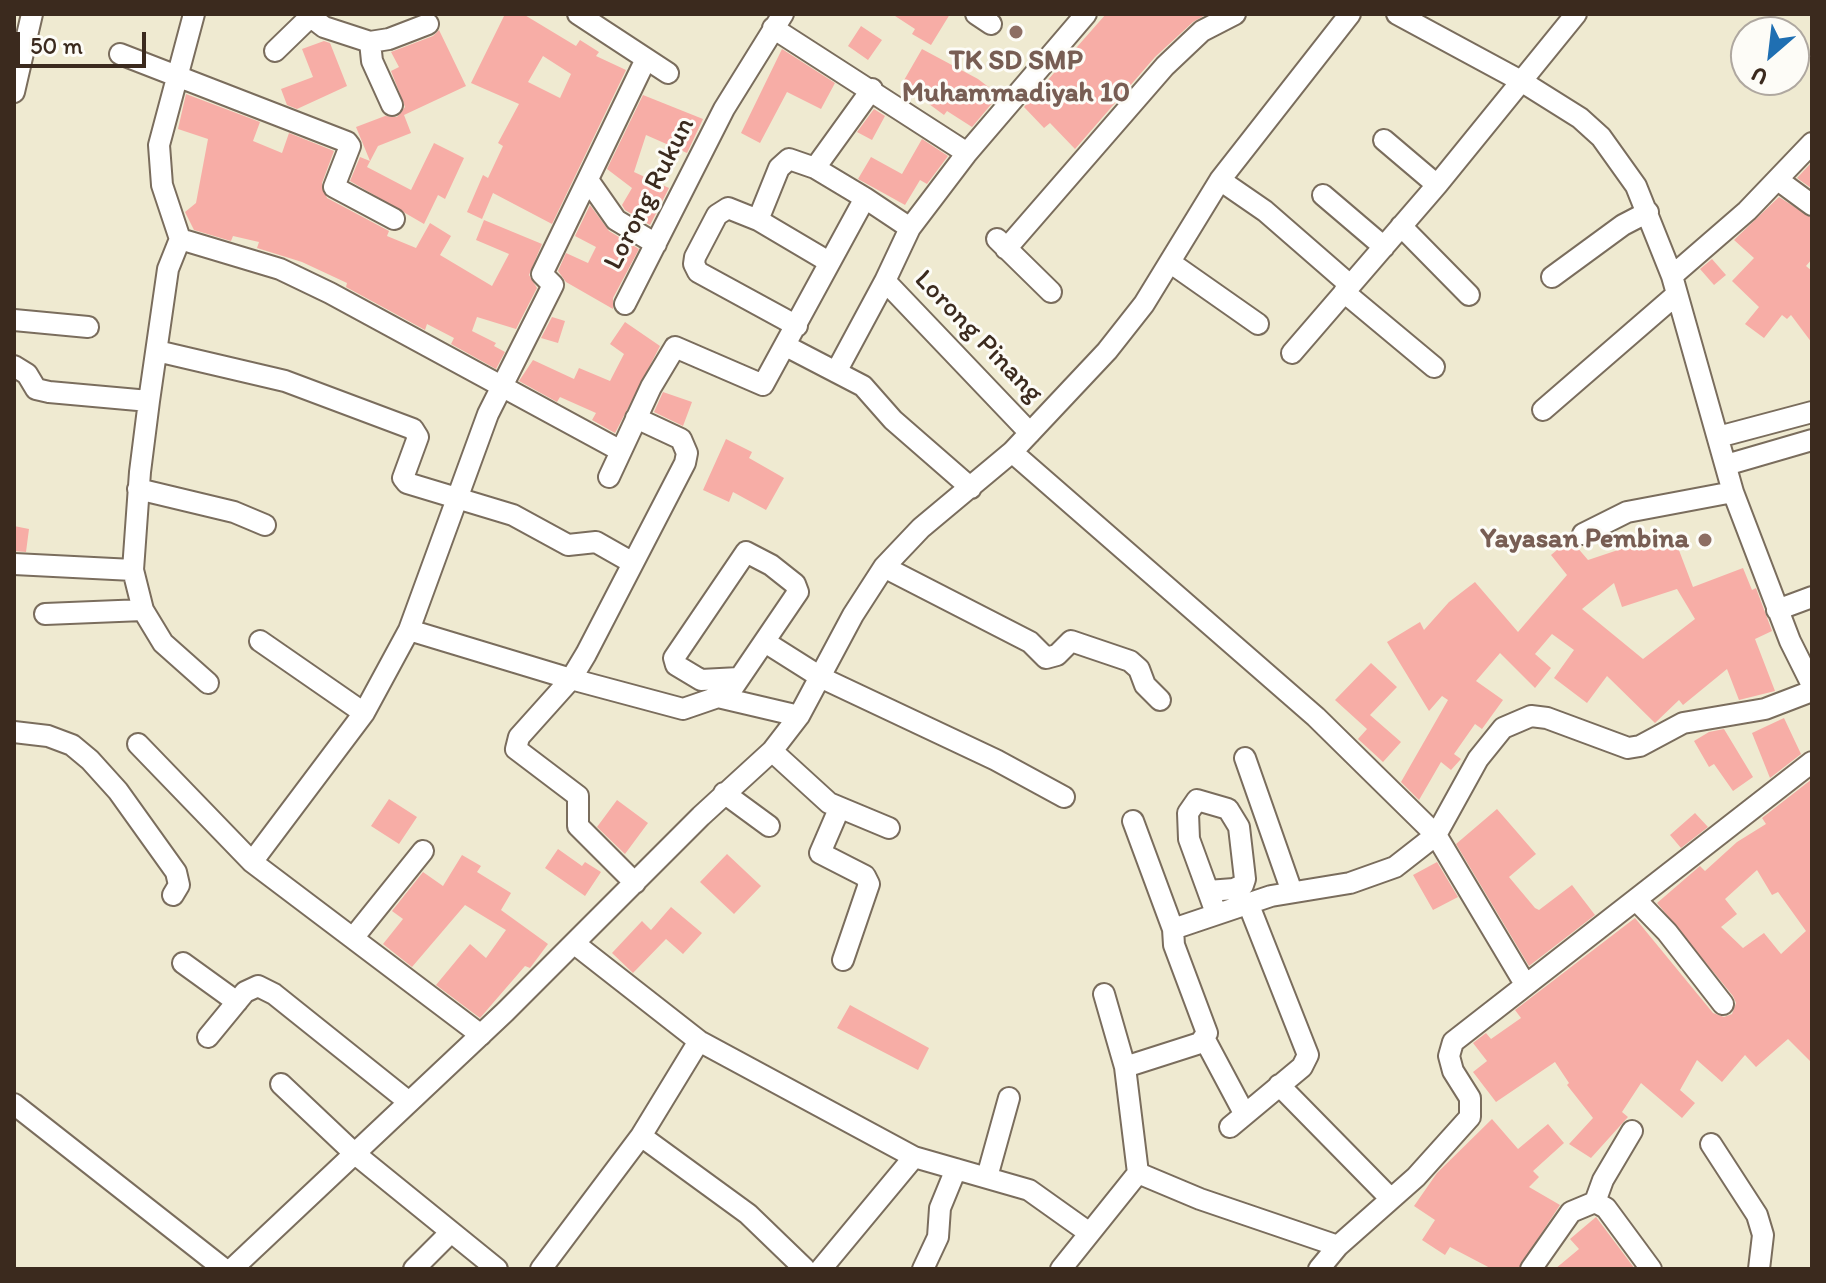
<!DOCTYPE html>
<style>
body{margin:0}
#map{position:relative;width:1826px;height:1283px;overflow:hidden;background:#efead1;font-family:Itim,sans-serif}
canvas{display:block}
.frame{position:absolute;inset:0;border:16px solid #3b2a1e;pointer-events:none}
.north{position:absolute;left:1730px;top:16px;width:80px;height:80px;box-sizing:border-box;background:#fdfcf7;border:2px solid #afa8a0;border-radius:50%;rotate:208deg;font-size:22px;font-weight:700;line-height:32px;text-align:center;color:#3b2a1e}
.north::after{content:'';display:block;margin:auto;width:28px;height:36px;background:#1f6fb2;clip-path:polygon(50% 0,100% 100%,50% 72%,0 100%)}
.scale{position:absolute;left:16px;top:32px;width:130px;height:36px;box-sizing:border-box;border:4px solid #3b2a1e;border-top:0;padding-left:10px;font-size:24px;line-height:28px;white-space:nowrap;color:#3b2a1e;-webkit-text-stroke:6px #fdfcf7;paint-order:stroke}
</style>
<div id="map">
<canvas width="1826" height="1283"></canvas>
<div class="frame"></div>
<div class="north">U</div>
<div class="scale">50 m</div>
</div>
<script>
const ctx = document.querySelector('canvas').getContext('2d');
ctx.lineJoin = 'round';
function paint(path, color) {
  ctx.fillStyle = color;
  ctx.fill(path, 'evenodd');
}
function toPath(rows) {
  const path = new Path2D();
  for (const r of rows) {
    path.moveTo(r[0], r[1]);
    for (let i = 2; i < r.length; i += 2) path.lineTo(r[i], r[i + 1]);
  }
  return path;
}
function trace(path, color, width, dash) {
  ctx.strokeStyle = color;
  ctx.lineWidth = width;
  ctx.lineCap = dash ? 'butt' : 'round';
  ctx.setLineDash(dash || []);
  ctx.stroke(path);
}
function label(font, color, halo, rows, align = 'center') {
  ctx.font = font + ' Itim,sans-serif';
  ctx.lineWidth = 6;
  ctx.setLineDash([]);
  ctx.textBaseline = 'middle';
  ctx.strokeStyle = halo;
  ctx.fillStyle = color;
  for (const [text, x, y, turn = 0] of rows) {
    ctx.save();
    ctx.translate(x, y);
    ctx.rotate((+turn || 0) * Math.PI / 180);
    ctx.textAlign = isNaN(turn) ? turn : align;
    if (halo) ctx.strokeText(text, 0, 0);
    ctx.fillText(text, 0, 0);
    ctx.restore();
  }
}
const building = toPath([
 [505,14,523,14,576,46,580,40,599,52,596,56,626,70,552,224,493,193,482,219,467,212,483,175,488,178,503,146,498,143,519,104,471,83],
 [543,56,571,74,560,98,528,82],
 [892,14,950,14,931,45,912,34,915,29],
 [1106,14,1207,14,1193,22,1155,57,1075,149,1050,123,1044,128,1024,107],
 [861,26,882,40,868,60,848,46],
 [439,30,466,86,404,115,411,133,378,146,367,167,411,190,434,143,464,158,445,199,438,195,424,224,350,181,360,157,370,161,356,127,385,116,397,117,405,107,391,71,399,67,391,52,433,36],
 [324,41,330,43,347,86,297,109,287,105,281,89,313,77,302,49],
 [782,49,835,83,821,109,787,92,760,143,741,133],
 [922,49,978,79,999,95,972,127,947,111,944,115,929,104,933,100,903,82],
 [186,94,260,122,253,141,282,153,289,133,334,151,322,183,327,198,389,231,387,236,416,248,430,223,451,236,440,255,492,286,509,254,476,240,484,220,542,244,529,275,537,288,516,329,477,317,472,331,496,343,494,346,505,352,496,369,451,344,454,338,427,324,425,330,346,287,347,283,302,262,257,248,259,242,233,236,231,241,194,230,185,212,196,203,208,139,178,129],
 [643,95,703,119,687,153,646,135,634,172,669,188,650,225,625,210,622,205,632,188,607,169],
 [874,109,885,116,872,140,857,132],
 [922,139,948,156,927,184,920,180,905,205,858,179,871,157,902,174],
 [1812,162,1812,187,1811,188,1797,178],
 [1779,197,1812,218,1812,259,1806,266,1812,271,1812,343,1791,315,1787,319,1782,315,1764,338,1745,324,1759,307,1732,281,1754,258,1734,240],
 [590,205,609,231,639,249,613,298,613,309,566,282,558,271,566,253,588,263,596,247,575,236],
 [1712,259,1726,275,1714,285,1700,269],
 [552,317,565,321,558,343,541,338],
 [625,322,660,346,615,433,592,420,596,413,560,397,557,402,519,381,533,360,574,379,579,368,610,381,624,354,610,344],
 [663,392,692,402,683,426,654,412],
 [726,439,752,452,749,458,784,478,766,510,733,492,729,502,703,490],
 [14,526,29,529,26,552,14,551],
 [1672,532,1693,587,1743,568,1752,590,1756,588,1772,631,1755,639,1775,691,1739,700,1727,669,1683,705,1679,700,1655,723,1607,676,1587,703,1554,678,1574,650,1552,634,1535,654,1551,668,1535,688,1500,653,1476,681,1503,700,1482,729,1475,724,1454,754,1461,759,1451,770,1441,762,1419,800,1401,782,1448,700,1442,696,1429,711,1387,642,1420,622,1424,630,1449,602,1475,582,1518,632,1567,575,1551,555,1570,539,1588,560],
 [1614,583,1622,607,1677,589,1695,619,1643,659,1582,609],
 [1371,663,1397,687,1370,715,1401,742,1383,762,1358,739,1367,729,1335,700],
 [1784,718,1801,754,1770,778,1752,733],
 [1724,729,1753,777,1733,791,1714,764,1709,767,1694,741,1709,732],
 [1812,779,1812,1063,1788,1039,1756,1067,1745,1055,1722,1082,1697,1060,1680,1090,1695,1103,1682,1118,1641,1083,1622,1112,1628,1117,1591,1158,1569,1144,1593,1118,1567,1085,1569,1083,1555,1062,1496,1102,1473,1072,1487,1061,1473,1043,1486,1033,1491,1039,1521,1018,1515,1010,1635,918,1713,1013,1724,1017,1732,1014,1736,1003,1733,996,1657,903,1700,866,1705,871,1737,842,1766,824,1762,818],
 [1757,870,1772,895,1778,892,1806,931,1781,954,1764,933,1743,948,1721,927,1737,914,1725,899],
 [389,799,417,817,399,844,371,826],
 [617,800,648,823,625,854,597,827],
 [1497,809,1536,854,1509,877,1535,908,1539,910,1572,885,1595,915,1529,966,1456,844],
 [1695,813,1708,827,1681,848,1670,835],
 [558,849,582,866,585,862,601,872,585,896,545,868],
 [727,854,761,886,734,914,700,882],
 [462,855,481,866,477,872,511,893,501,910,548,944,530,968,525,966,480,1018,436,985,470,944,486,958,506,930,465,905,412,967,383,944,403,919,392,911,423,872,443,886],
 [1437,862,1458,897,1433,910,1413,875],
 [671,907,702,933,683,954,666,939,633,973,612,953,642,921,651,930],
 [850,1005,929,1048,918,1070,837,1028],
 [1492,1119,1518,1149,1548,1124,1564,1143,1533,1171,1539,1177,1529,1187,1560,1205,1518,1269,1492,1269,1450,1247,1445,1255,1422,1240,1435,1220,1414,1206,1437,1173],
 [1596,1217,1635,1269,1555,1269,1579,1249,1570,1239]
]);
const minor = toPath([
 [307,14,324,27,370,42,389,39,428,24],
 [578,14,668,73],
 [976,14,991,24],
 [1397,14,1521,81,1580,118,1601,137,1636,186,1672,276,1733,492,1790,641,1812,685],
 [773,28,967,153],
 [370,42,372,61,392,105],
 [275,51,310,17],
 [120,54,347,142,350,146,334,187,394,219],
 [14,92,32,14],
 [1384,140,1437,185],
 [815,168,872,89],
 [588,180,616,220,656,244],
 [1220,180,1265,211,1350,285],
 [1778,180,1812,205],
 [1323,195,1384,247],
 [758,220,779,168,789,159,815,168,865,198],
 [1401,226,1469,295],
 [180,239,280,269,330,293,621,451],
 [180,239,168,269,149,401,140,472,133,570,143,610,163,643,208,683],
 [180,239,162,185,159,145,194,14],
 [997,239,1051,292],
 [1006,249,1165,66,1202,31,1235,14],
 [1171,263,1258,324],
 [1672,276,1747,211,1812,143],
 [1552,277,1623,225,1648,212],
 [1344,292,1434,367],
 [625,304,724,109,783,14],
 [14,320,88,327],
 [797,326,698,272,694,264,695,257,717,215,728,208,758,220,829,262],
 [786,346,863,386,893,420,971,488],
 [157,351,285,381,413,429,418,437,403,478,407,483,513,515,568,545,596,542,633,563],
 [1292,353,1437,185,1576,14],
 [14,366,27,374,36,389,49,392,149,401],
 [836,372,885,281],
 [1543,410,1677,294],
 [1030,433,885,281,910,228,967,153,1086,14],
 [1718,437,1812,412],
 [1012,452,1316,717,1436,835,1525,984],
 [1726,465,1812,440],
 [609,477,651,387,675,347,763,385,865,198,910,228],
 [138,489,234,512,265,525],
 [1583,534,1627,512,1733,492],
 [14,564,133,570],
 [884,567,1030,642,1046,658,1057,655,1071,641,1130,661,1139,669,1145,685,1160,700],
 [1777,610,1812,597],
 [45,614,143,610],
 [409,630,571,679,683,709,718,697,799,716],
 [260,641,364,713],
 [765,642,822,678,996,760,1064,797],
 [730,692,798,592,795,584,771,565,746,552,674,658,676,665,701,680,739,678],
 [14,732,48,736,72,745,90,760,118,791,176,872,179,885,173,895],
 [138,744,252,862,481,1035],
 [772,751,829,803,889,828],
 [1245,758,1292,892],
 [724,793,769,826],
 [839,809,820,853,865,876,869,884,843,960],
 [1133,821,1173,929],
 [252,862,364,713,409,630,488,414,553,285,542,274,646,59],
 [635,883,578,826,578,796,516,749,519,737,571,679,586,654,685,463,687,453,681,439,636,418],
 [1208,891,1234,889,1243,885,1245,879,1239,827,1228,809,1197,800,1188,813,1189,839,1208,891,1216,913],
 [1637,901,1667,932,1723,1004],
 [353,938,423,851],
 [575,944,699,1041,914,1157,1029,1190,1088,1232],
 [183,963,237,1002],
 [1104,994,1125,1067,1138,1173],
 [208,1037,245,992,258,986,274,994,409,1102],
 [1204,1038,1244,1113],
 [699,1041,641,1136,748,1214,805,1269],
 [1125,1067,1200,1043,1207,1033,1174,945,1173,929,1271,896,1350,883,1395,867,1436,835,1478,759,1503,728,1531,716,1547,718,1628,748,1640,746,1683,723,1765,709,1812,691],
 [281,1084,354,1153,497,1269],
 [1279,1085,1391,1199],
 [14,1104,224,1269],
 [1230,1127,1302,1067,1308,1055,1248,903],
 [1711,1144,1757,1215,1763,1235,1759,1269],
 [987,1177,1009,1098],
 [1595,1202,1603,1180,1632,1131],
 [232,1269,505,1012,701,816,772,751,799,716,853,615,884,567,921,528,1012,452,1107,351,1144,304,1220,180,1350,14],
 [414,1269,451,1232],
 [541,1269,641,1136],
 [821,1269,914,1157],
 [923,1269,938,1237,940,1208,956,1169],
 [1061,1269,1138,1173,1200,1199,1338,1246],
 [1319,1269,1338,1246,1416,1177,1470,1117,1470,1098,1453,1071,1449,1056,1453,1042,1812,762],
 [1531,1269,1571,1212,1595,1202,1606,1208,1651,1269]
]);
const markers = [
 [1016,32,8,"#8d6e63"],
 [1705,540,8,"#8d6e63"]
];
const educationNames = [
 ["TK SD SMP",1016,62],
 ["Muhammadiyah 10",1016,94],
 ["Yayasan Pembina",1689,540,"right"]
];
const streetNames = [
 ["Lorong Rukun",650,194,-63],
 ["Lorong Pinang",978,337,46]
];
paint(building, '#f7ada6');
trace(minor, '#7a6d5d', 24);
trace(minor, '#fff', 20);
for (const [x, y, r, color] of markers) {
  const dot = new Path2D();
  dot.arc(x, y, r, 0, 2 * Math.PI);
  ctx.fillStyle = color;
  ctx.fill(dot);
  trace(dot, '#fdfcf7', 3);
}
label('bold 28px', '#785e54', '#fdfcf7', educationNames);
label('28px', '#3b2a1e', '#fdfcf7', streetNames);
</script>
